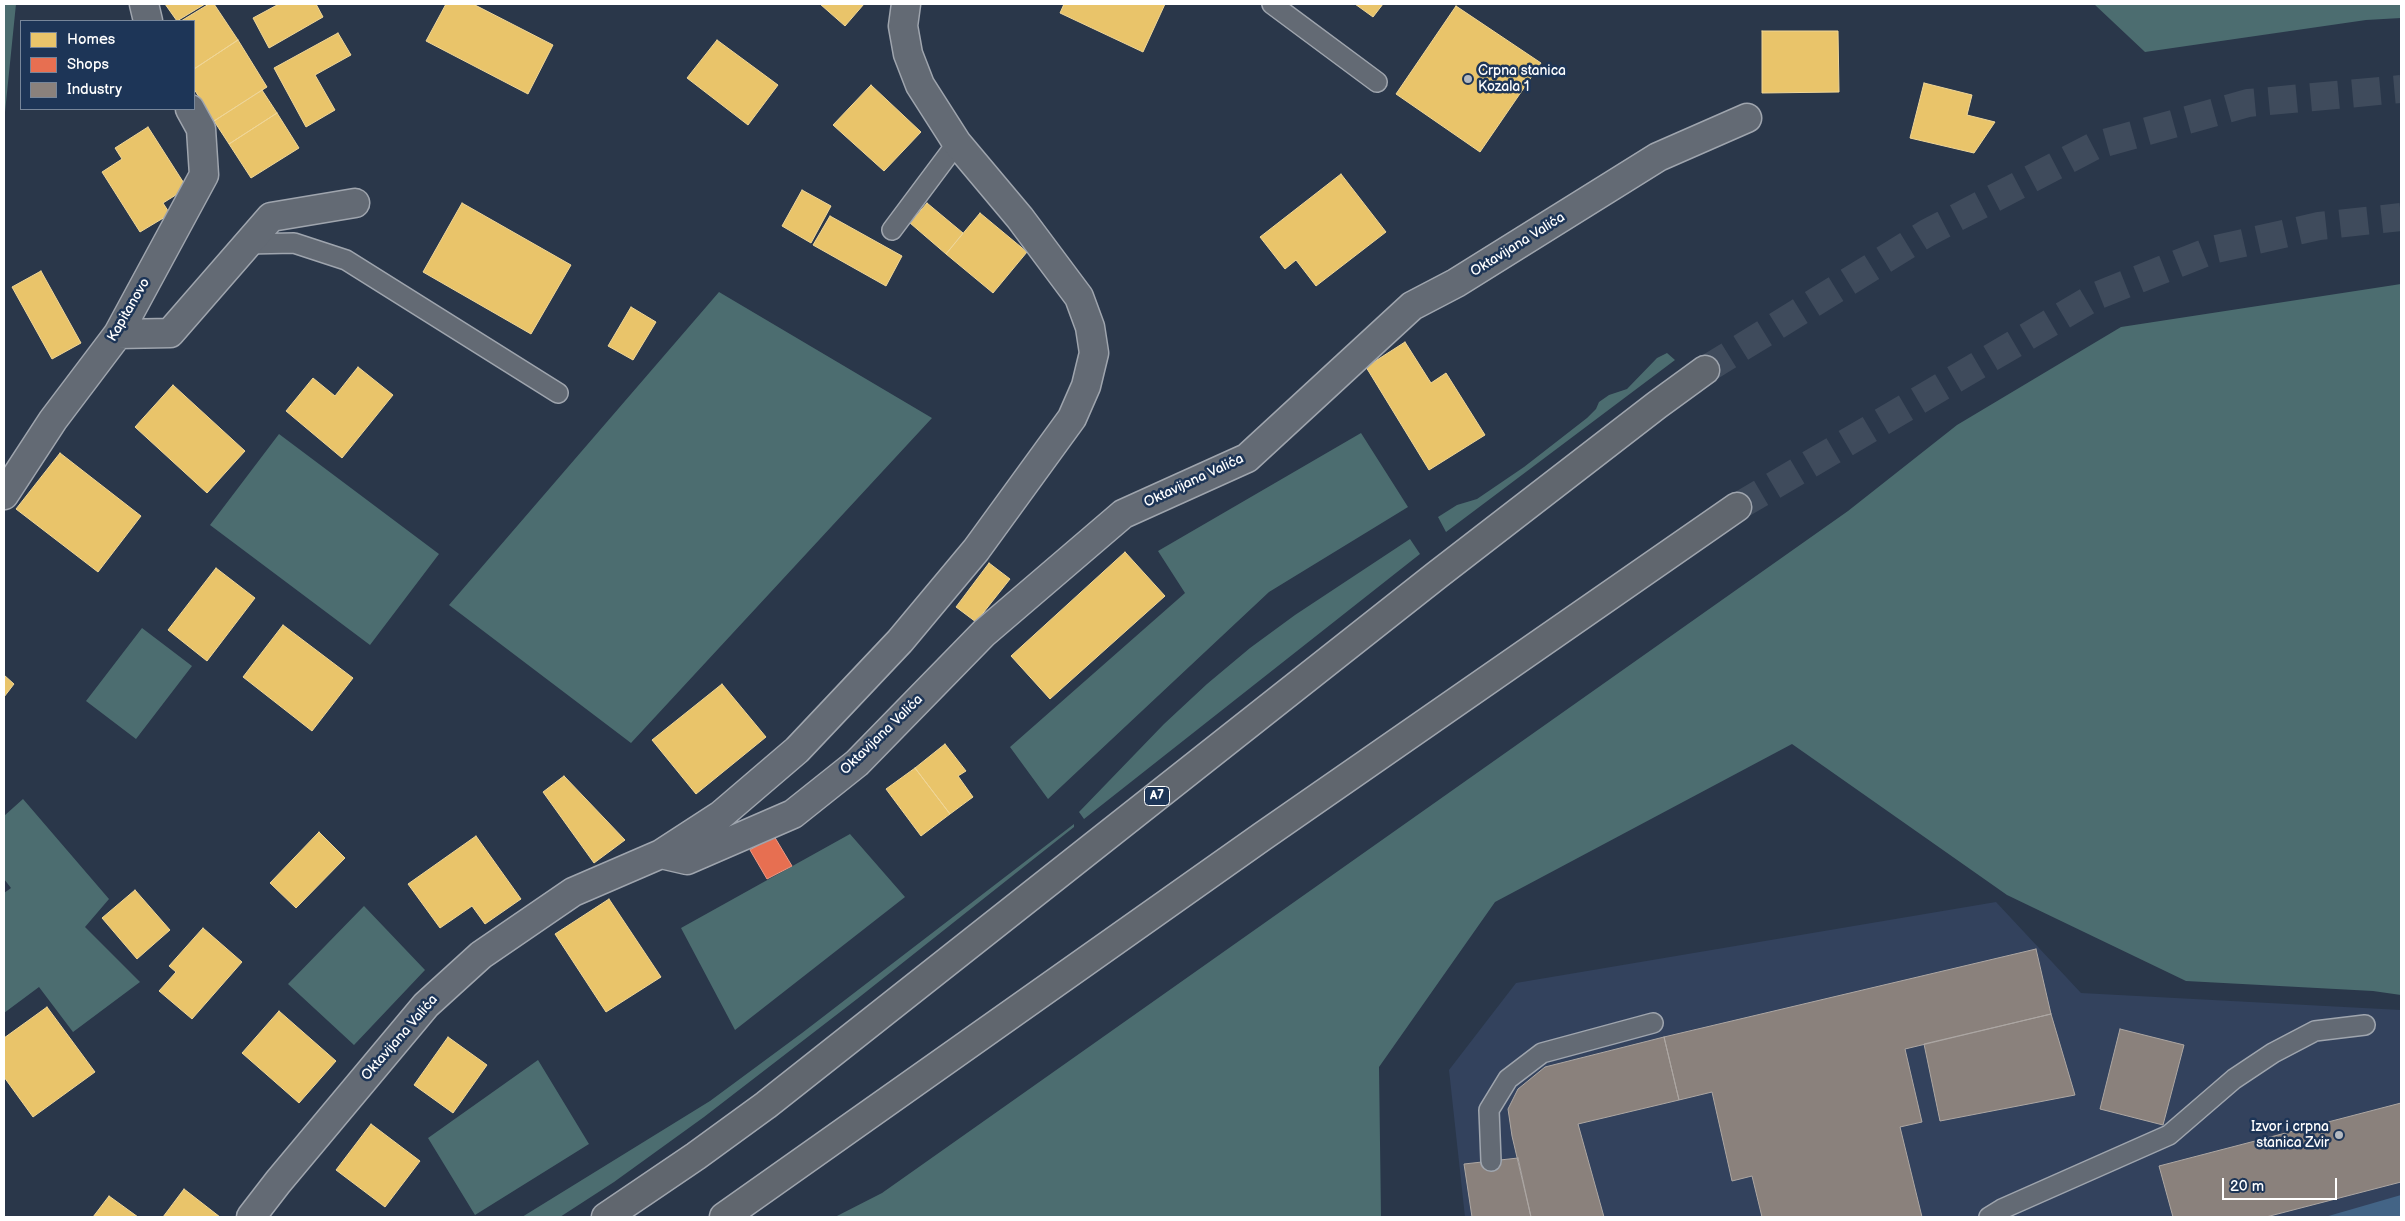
<!DOCTYPE html>
<meta charset="utf-8">
<style>
body{margin:0}
#map{position:relative;width:2405px;height:1221px;overflow:hidden;background:#2a374a;font-family:"Balsamiq Sans",sans-serif}
canvas{display:block}
.frame{position:absolute;inset:0;border:5px solid #fff;pointer-events:none}
.legend{position:absolute;left:20px;top:20px;width:175px;height:90px;box-sizing:border-box;background:#1d3557;border:1px solid #77869a;margin:0;padding:6px 9px;list-style:none;font-size:15px;color:#fff}
.legend li{display:flex;align-items:center;gap:10px;height:25px}
.legend b{width:25px;border:1px solid #77869a}
.scale{position:absolute;left:2222px;top:1178px;width:115px;height:22px;box-sizing:border-box;border:2px solid #fff;border-top:0;padding-left:6px;font-size:15px;line-height:18px;white-space:nowrap;color:#fff;-webkit-text-stroke:4px #1d3557;paint-order:stroke}
</style>
<div id="map">
<canvas width="2405" height="1221"></canvas>
<div class="frame"></div>
<ul class="legend">
<li><b style="height:14px;background:#e9c46a"></b>Homes</li>
<li><b style="height:14px;background:#e76f51"></b>Shops</li>
<li><b style="height:14px;background:#8a817c"></b>Industry</li>
</ul>
<div class="scale">20 m</div>
</div>
<script>
const ctx = document.querySelector('canvas').getContext('2d');
ctx.lineJoin = 'round';
function paint(path, color) {
  ctx.fillStyle = color;
  ctx.fill(path, 'evenodd');
}
function toPath(rows) {
  const path = new Path2D();
  for (const r of rows) {
    path.moveTo(r[0], r[1]);
    for (let i = 2; i < r.length; i += 2) path.lineTo(r[i], r[i + 1]);
  }
  return path;
}
function trace(path, color, width, dash) {
  ctx.strokeStyle = color;
  ctx.lineWidth = width;
  ctx.lineCap = dash ? 'butt' : 'round';
  ctx.setLineDash(dash || []);
  ctx.stroke(path);
}
function label(font, color, halo, rows, align = 'center') {
  ctx.font = font + ' "Balsamiq Sans",sans-serif';
  ctx.lineWidth = 5;
  ctx.setLineDash([]);
  ctx.textBaseline = 'middle';
  ctx.strokeStyle = halo;
  ctx.fillStyle = color;
  for (const [text, x, y, turn = 0] of rows) {
    ctx.save();
    ctx.translate(x, y);
    ctx.rotate((+turn || 0) * Math.PI / 180);
    ctx.textAlign = isNaN(turn) ? turn : align;
    if (halo) ctx.strokeText(text, 0, 0);
    ctx.fillText(text, 0, 0);
    ctx.restore();
  }
}
const built = toPath([
 [1996,902,2081,993,2401,1010,2401,1217,1465,1217,1449,1070,1516,983]
]);
const green = toPath([
 [4,4,16,4,4,122],
 [2094,4,2401,4,2401,18,2366,20,2145,52],
 [2401,284,2401,995,2373,991,2186,981,2007,895,1792,744,1495,902,1379,1067,1381,1217,835,1217,882,1193,1848,511,1957,425,2121,327],
 [719,292,932,418,631,743,449,605],
 [1667,353,1675,360,1446,532,1438,517,1457,505,1477,499,1524,467,1587,418,1596,409,1599,402,1609,395,1627,389,1657,358],
 [1361,433,1408,507,1269,592,1048,799,1010,747,1185,593,1158,551],
 [279,434,439,554,370,645,210,525],
 [1410,539,1420,554,1084,819,1079,812,1164,724,1207,684,1250,648,1295,615],
 [142,628,192,666,136,739,86,701],
 [23,799,109,899,85,927,140,982,73,1032,39,987,4,1013,4,893,11,888,4,879,4,816],
 [1074,824,1074,827,857,999,704,1117,614,1182,560,1217,522,1217,710,1101,802,1033],
 [850,834,905,897,735,1030,681,928],
 [364,906,425,970,354,1045,288,984],
 [538,1060,589,1144,475,1215,428,1138]
]);
const water = toPath([
 [2401,1195,2401,1217,2325,1217]
]);
const homes = toPath([
 [165,4,205,4,177,21,165,4],
 [209,4,214,4,238,40,194,69,194,21,181,21,209,4],
 [279,4,316,4,323,17,269,48,253,18,279,4],
 [446,4,473,4,553,45,528,94,426,41,446,4],
 [820,4,864,4,845,26,820,4],
 [1064,4,1165,4,1143,52,1060,13,1064,4],
 [1355,4,1383,4,1373,17,1355,4],
 [1456,6,1541,63,1480,152,1396,94,1456,6],
 [1762,31,1838,31,1839,92,1762,93,1762,31],
 [338,33,351,55,315,75,335,110,306,127,274,68,338,33],
 [238,40,267,87,214,121,194,89,194,69,238,40],
 [717,40,778,85,748,125,687,78,717,40],
 [1924,83,1972,95,1967,115,1995,122,1974,153,1910,138,1924,83],
 [871,85,921,132,884,171,833,125,871,85],
 [262,90,277,113,229,144,214,121,262,90],
 [277,113,299,148,251,178,229,144,277,113],
 [148,127,187,188,163,203,170,214,140,232,102,172,122,159,115,148,148,127],
 [1341,174,1386,232,1316,286,1296,260,1285,269,1260,237,1341,174],
 [802,190,831,206,811,243,782,226,802,190],
 [462,203,571,265,531,334,423,272,462,203],
 [927,203,963,233,946,254,910,223,927,203],
 [980,213,1027,252,993,293,946,254,980,213],
 [830,216,902,256,886,286,813,245,830,216],
 [41,271,81,343,52,359,12,287,41,271],
 [631,307,656,322,633,360,608,346,631,307],
 [1405,342,1431,383,1446,373,1485,435,1429,470,1366,367,1405,342],
 [358,367,393,395,342,458,286,411,313,378,335,396,358,367],
 [173,385,245,451,207,493,135,427,173,385],
 [60,453,141,516,98,572,16,509,60,453],
 [1125,552,1165,596,1050,699,1011,656,1125,552],
 [989,563,1010,579,976,622,956,607,989,563],
 [216,568,255,598,207,661,168,630,216,568],
 [283,625,353,678,312,731,243,677,283,625],
 [4,675,14,684,4,697,4,675],
 [722,684,766,737,696,794,652,740,722,684],
 [945,744,966,771,958,776,973,797,950,814,915,768,945,744],
 [915,768,950,814,921,836,886,789,915,768],
 [564,776,625,840,594,863,543,792,564,776],
 [319,832,345,858,296,908,270,883,319,832],
 [476,836,521,899,485,924,472,906,440,928,408,884,476,836],
 [135,890,170,930,137,959,102,918,135,890],
 [609,899,661,977,606,1012,555,934,609,899],
 [203,928,242,962,192,1019,159,991,176,972,169,966,203,928],
 [47,1007,95,1072,33,1117,4,1077,4,1038,47,1007],
 [279,1011,336,1061,299,1103,242,1053,279,1011],
 [448,1037,487,1065,453,1113,414,1085,448,1037],
 [371,1124,420,1161,385,1207,336,1170,371,1124],
 [184,1189,220,1217,163,1217,184,1189],
 [109,1196,138,1217,93,1217,109,1196]
]);
const shops = toPath([
 [774,836,792,866,767,879,750,850,774,836]
]);
const industry = toPath([
 [2036,949,2051,1014,1905,1049,1922,1122,1900,1127,1922,1217,1762,1217,1752,1176,1732,1181,1712,1092,1679,1100,1664,1037,2036,949],
 [2051,1014,2075,1095,1940,1121,1924,1044,2051,1014],
 [2120,1029,2184,1045,2163,1125,2100,1109,2120,1029],
 [1664,1037,1679,1100,1578,1124,1604,1217,1531,1217,1512,1136,1508,1109,1518,1089,1545,1067,1664,1037],
 [2401,1103,2401,1182,2266,1217,2173,1217,2159,1166,2401,1103],
 [1518,1158,1531,1217,1472,1217,1464,1164,1518,1158]
]);
const trunkTunnel = toPath([
 [1705,370,1927,233,2094,146,2248,103,2401,89],
 [1737,507,2096,296,2212,250,2319,226,2401,217]
]);
const service = toPath([
 [1272,4,1377,82],
 [892,230,957,143],
 [247,244,294,243,346,260,558,393],
 [1491,1161,1489,1110,1508,1079,1542,1053,1653,1023],
 [1989,1217,2002,1209,2169,1135,2234,1079,2273,1053,2315,1031,2365,1025]
]);
const minor = toPath([
 [144,4,148,21],
 [118,334,170,333,271,217,355,203],
 [4,495,53,420,118,334,204,175,201,129,190,109],
 [661,854,687,860,793,814,857,763,984,633,1123,514,1247,458,1412,306,1456,283,1658,157,1747,118],
 [251,1217,278,1182,426,1005,481,955,573,892,661,854,721,815,797,750,900,641,976,550,1072,418,1086,386,1094,353,1090,327,1079,297,1020,218,957,143,920,85,908,54,903,26,906,4]
]);
const trunk = toPath([
 [606,1217,696,1156,766,1105,1437,575,1657,405,1705,370],
 [724,1217,1263,836,1737,507]
]);
const markers = [
 [1468,79,5,"#b4b9c0"],
 [2339,1135,5,"#b4b9c0"]
];
const shields = [
 [1157,796,25]
];
const shieldNames = [
 ["A7",1157,796]
];
const poiNames = [
 ["Crpna stanica",1478,71],
 ["Kozala 1",1478,87],
 ["Izvor i crpna",2329,1127,"right"],
 ["stanica Zvir",2329,1143,"right"]
];
const streetNames = [
 ["Oktavijana Valića",1518,245,-32],
 ["Kapitanovo",129,310,-60],
 ["Oktavijana Valića",1194,481,-25],
 ["Oktavijana Valića",882,735,-44],
 ["Oktavijana Valića",400,1038,-49]
];
paint(built, '#33425d');
paint(green, '#4c6d70');
paint(water, '#436486');
paint(homes, '#e9c46a');
trace(homes, '#f0d697', 1);
paint(shops, '#e76f51');
trace(shops, '#ee9a85', 1);
paint(industry, '#8a817c');
trace(industry, '#ada7a3', 1);
trace(trunkTunnel, '#3f4b5c', 28, [28, 14]);
trace(service, '#9fa5ae', 22);
trace(minor, '#9fa5ae', 31);
trace(trunk, '#9fa5ae', 31);
trace(service, '#636a74', 19);
trace(minor, '#636a74', 28);
trace(trunk, '#60666e', 28);
for (const [x, y, r, color] of markers) {
  const dot = new Path2D();
  dot.arc(x, y, r, 0, 2 * Math.PI);
  ctx.fillStyle = color;
  ctx.fill(dot);
  trace(dot, '#1d3557', 2);
}
for (const [x, y, w] of shields) {
  const box = new Path2D();
  box.roundRect(x - w / 2, y - 9.5, w, 19, 4);
  ctx.fillStyle = '#1d3557';
  ctx.fill(box);
  trace(box, '#fff', 1);
}
label('bold 12px', '#fff', null, shieldNames);
label('14px', '#fff', '#1d3557', poiNames, 'left');
label('14px', '#fff', '#1d3557', streetNames);
</script>
